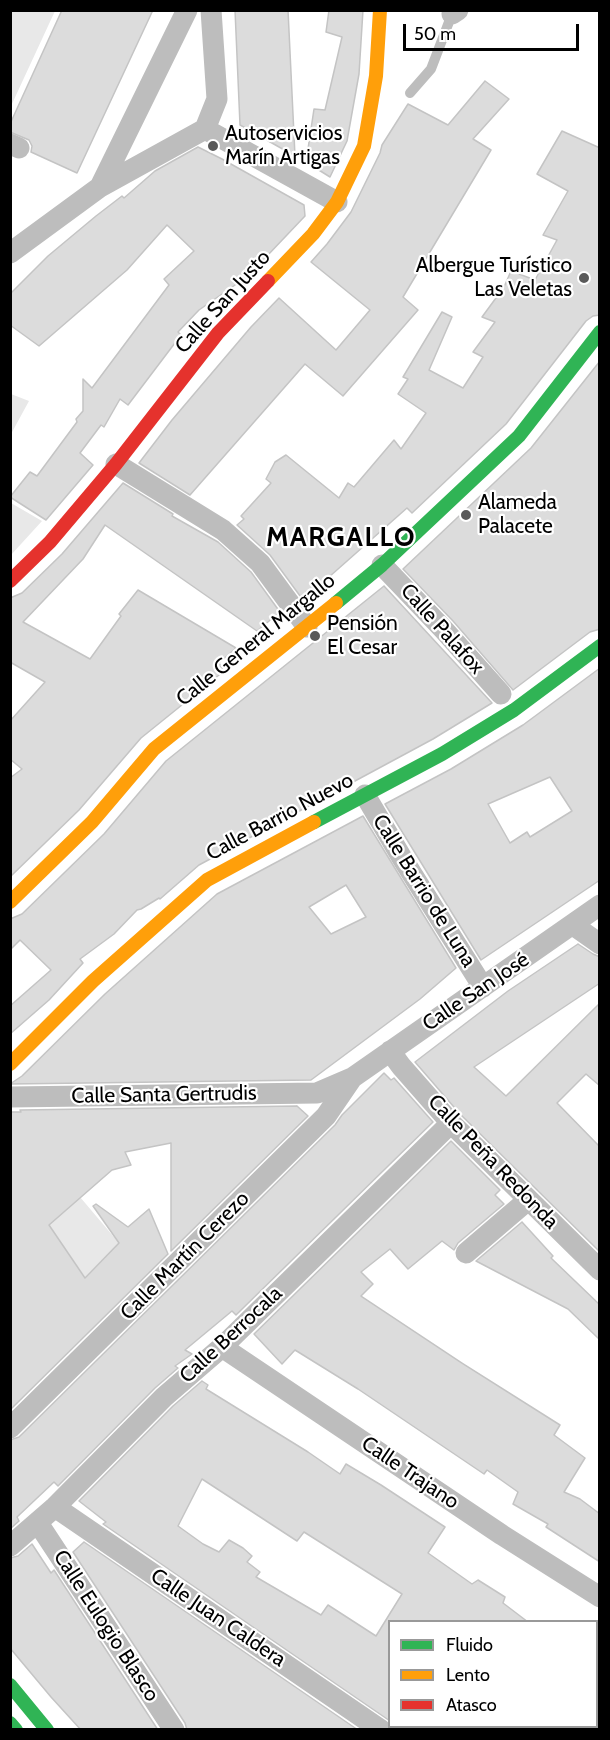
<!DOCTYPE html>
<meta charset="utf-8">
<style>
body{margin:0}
#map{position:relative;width:610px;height:1740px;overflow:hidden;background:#fff;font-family:Cabin,sans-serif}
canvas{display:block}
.frame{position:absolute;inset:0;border:12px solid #000;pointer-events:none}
.legend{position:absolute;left:388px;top:1620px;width:210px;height:108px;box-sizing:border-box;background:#fff;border:2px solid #999;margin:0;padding:8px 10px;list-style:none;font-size:18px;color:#000}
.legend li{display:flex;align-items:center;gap:12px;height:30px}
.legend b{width:30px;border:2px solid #999}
.scale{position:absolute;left:403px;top:24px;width:176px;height:27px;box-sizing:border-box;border:3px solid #000;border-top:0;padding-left:8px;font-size:18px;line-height:21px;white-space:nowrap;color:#000;-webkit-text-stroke:4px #fff;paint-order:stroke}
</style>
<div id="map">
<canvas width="610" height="1740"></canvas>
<div class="frame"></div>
<ul class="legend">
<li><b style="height:8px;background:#30b455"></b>Fluido</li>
<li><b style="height:8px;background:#ff9f0a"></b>Lento</li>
<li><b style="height:8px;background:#e5322d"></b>Atasco</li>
</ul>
<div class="scale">50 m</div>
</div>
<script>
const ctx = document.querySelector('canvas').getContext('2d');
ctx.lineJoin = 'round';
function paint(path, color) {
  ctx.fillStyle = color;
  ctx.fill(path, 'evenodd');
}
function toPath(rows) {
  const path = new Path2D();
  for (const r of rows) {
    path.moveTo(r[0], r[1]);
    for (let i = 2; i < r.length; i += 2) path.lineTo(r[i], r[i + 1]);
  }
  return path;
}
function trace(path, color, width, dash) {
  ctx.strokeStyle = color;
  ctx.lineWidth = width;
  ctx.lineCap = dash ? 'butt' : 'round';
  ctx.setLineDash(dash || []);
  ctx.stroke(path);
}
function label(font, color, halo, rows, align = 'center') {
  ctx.font = font + ' Cabin,sans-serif';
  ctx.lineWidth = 4.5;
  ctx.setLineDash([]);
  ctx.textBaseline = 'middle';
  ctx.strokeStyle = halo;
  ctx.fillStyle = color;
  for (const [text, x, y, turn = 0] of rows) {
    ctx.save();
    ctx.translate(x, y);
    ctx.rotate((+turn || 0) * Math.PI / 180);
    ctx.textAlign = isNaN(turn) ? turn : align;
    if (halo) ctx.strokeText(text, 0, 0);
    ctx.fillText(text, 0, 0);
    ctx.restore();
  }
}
const green = toPath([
 [11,10,55,11,11,106,10,11],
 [11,394,29,401,11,434,10,394],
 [11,503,42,521,11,555],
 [80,1197,119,1243,85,1277,49,1225]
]);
const building = toPath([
 [62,10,153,10,77,173,31,152,32,146,29,140,10,132,10,124,62,10],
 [235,10,288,10,295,156,240,125,235,10],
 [329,10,363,10,359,74,347,141,330,177,306,162,314,109,325,110,342,37,326,32,329,10],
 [485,81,509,99,473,139,491,150,403,297,418,310,343,396,305,364,190,495,139,463,172,420,251,327,279,298,336,350,370,310,311,262,327,244,351,212,380,153,382,145,408,104,448,125,485,81],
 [562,131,600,148,600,315,593,316,586,321,506,424,412,513,407,508,303,600,270,555,237,525,244,519,241,516,271,483,266,479,275,462,286,455,339,498,348,483,354,487,394,440,401,449,426,413,398,394,408,379,403,377,442,312,452,317,429,370,463,388,483,357,473,352,495,322,482,317,504,287,511,271,535,280,557,240,543,235,568,191,537,174,562,131],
 [198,147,222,159,304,205,305,216,248,276,199,310,178,332,181,335,128,405,120,399,104,427,101,425,80,453,93,465,46,520,10,497,30,472,37,476,77,422,76,419,83,411,83,379,92,388,169,285,164,279,194,251,167,225,127,270,39,346,10,325,10,294,48,256,96,216,122,196,124,198,155,171,198,147],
 [600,361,600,629,590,632,513,690,453,621,403,569,531,448,600,361],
 [123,483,173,514,172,516,218,542,251,572,280,612,257,631,105,525,83,559,23,622,90,659,121,616,119,614,138,590,236,648,219,663,224,671,141,738,79,810,10,877,10,778,22,769,10,759,10,721,45,682,10,662,10,598,22,593,62,554,123,483],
 [384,586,492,703,433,739,199,865,160,899,159,898,141,909,137,910,114,934,80,959,83,963,49,1000,10,1034,10,1006,51,970,20,940,10,950,10,919,22,914,104,834,166,761,384,586],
 [600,668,600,880,481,960,385,804,451,769,523,725,600,668],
 [550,777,572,811,530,837,527,832,510,843,488,804,550,777],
 [363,816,456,968,420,999,311,1080,10,1084,22,1076,105,994,217,894,363,816],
 [346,885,366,917,331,934,309,907,346,885],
 [578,944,593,954,600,957,600,983,474,1067,506,1096,600,1003,600,1086,586,1074,557,1103,600,1147,600,1252,460,1114,415,1062,508,991,578,944],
 [384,1073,391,1080,394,1078,433,1122,236,1315,232,1311,185,1350,192,1354,175,1366,178,1368,155,1388,58,1486,54,1482,17,1517,19,1521,10,1529,10,1440,19,1437,335,1125,342,1115,384,1073],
 [297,1106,308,1116,171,1251,171,1143,125,1152,131,1165,112,1170,49,1225,85,1278,119,1243,93,1206,96,1204,128,1227,149,1209,168,1254,10,1410,10,1112,21,1112,20,1110,297,1106],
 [451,1141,500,1190,495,1195,504,1204,458,1243,454,1250,442,1241,408,1269,390,1249,361,1272,373,1284,361,1296,462,1363,560,1425,554,1435,585,1458,564,1492,580,1499,600,1514,600,1562,546,1527,548,1524,513,1504,518,1492,487,1470,484,1474,358,1389,295,1350,282,1364,254,1334,451,1141],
 [522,1222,553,1256,551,1258,600,1305,600,1340,568,1309,476,1261,522,1222],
 [202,1381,208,1385,206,1389,308,1452,340,1474,346,1464,381,1485,445,1527,428,1553,472,1584,478,1580,505,1597,503,1603,528,1622,390,1622,390,1721,103,1524,106,1522,79,1501,173,1406,202,1381],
 [202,1479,297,1541,304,1532,402,1594,376,1636,328,1605,321,1615,256,1577,260,1572,247,1562,252,1556,243,1548,229,1540,219,1552,203,1544,178,1526,202,1479],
 [84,1542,358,1730,187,1730,185,1723,73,1552,84,1542],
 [32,1544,51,1573,54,1570,158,1730,81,1730,51,1697,10,1648,10,1558,18,1556,32,1544]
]);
const lane = toPath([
 [410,93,431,69,452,14]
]);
const street = toPath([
 [452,14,458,10],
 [205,129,337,202],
 [10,144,19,148],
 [100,187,187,10],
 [10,253,100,187,205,129,217,99,211,10],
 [116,464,223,530,260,563,307,627],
 [382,565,444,630,501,694],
 [365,795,402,858,483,987],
 [573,925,600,944],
 [390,1051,401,1066,451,1123,600,1270],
 [10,1097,317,1093,352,1078,600,905],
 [466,1253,528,1200],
 [222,1347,502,1535,600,1597],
 [10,1428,326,1116,352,1078],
 [55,1507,381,1730],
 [38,1523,174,1730],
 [10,1546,55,1507,164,1397,222,1347,451,1123]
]);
const fast = toPath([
 [336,603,382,565,519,436,600,332],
 [314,822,442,754,514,710,600,646],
 [10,1685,47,1730],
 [10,1723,16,1730]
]);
const slow = toPath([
 [268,281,313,234,337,202,364,146,376,76,380,10],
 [10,902,92,822,154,749,336,603],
 [10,1064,93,981,207,880,314,822]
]);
const jam = toPath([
 [10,581,50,542,116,464,218,333,268,281]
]);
const markers = [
 [213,146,6,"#595959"],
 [584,278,6,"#595959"],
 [466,515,6,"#595959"],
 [315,636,6,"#595959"]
];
const poiNames = [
 ["Autoservicios",225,134],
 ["Marín Artigas",225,158],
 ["Albergue Turístico",572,266,"right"],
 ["Las Veletas",572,290,"right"],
 ["Alameda",478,503],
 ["Palacete",478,527],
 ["Pensión",327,624],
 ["El Cesar",327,648]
];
const streetNames = [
 ["Calle San Justo",223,302,-48],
 ["Calle Palafox",442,629,48],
 ["Calle General Margallo",256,640,-39],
 ["Calle Barrio Nuevo",280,817,-28],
 ["Calle Barrio de Luna",424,891,58],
 ["Calle San José",476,992,-34],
 ["Calle Santa Gertrudis",164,1095,-1],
 ["Calle Peña Redonda",493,1162,46],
 ["Calle Martín Cerezo",185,1256,-45],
 ["Calle Berrocala",231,1335,-43],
 ["Calle Trajano",410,1473,34],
 ["Calle Juan Caldera",218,1618,34],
 ["Calle Eulogio Blasco",106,1626,57]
];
const districtNames = [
 ["MARGALLO",341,538]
];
paint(green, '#e8e8e8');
paint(building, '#dcdcdc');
trace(building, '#c4c4c4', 1.5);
trace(lane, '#bdbdbd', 10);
trace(street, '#bdbdbd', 21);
trace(fast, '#30b455', 14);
trace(slow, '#ff9f0a', 14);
trace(jam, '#e5322d', 14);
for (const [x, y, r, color] of markers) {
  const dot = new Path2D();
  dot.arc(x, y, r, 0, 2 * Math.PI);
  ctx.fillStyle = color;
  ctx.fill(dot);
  trace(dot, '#fff', 2);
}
label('21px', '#000', '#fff', poiNames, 'left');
label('21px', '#000', '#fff', streetNames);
ctx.letterSpacing = '1.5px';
label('bold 27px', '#000', '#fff', districtNames);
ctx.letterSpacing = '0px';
</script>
